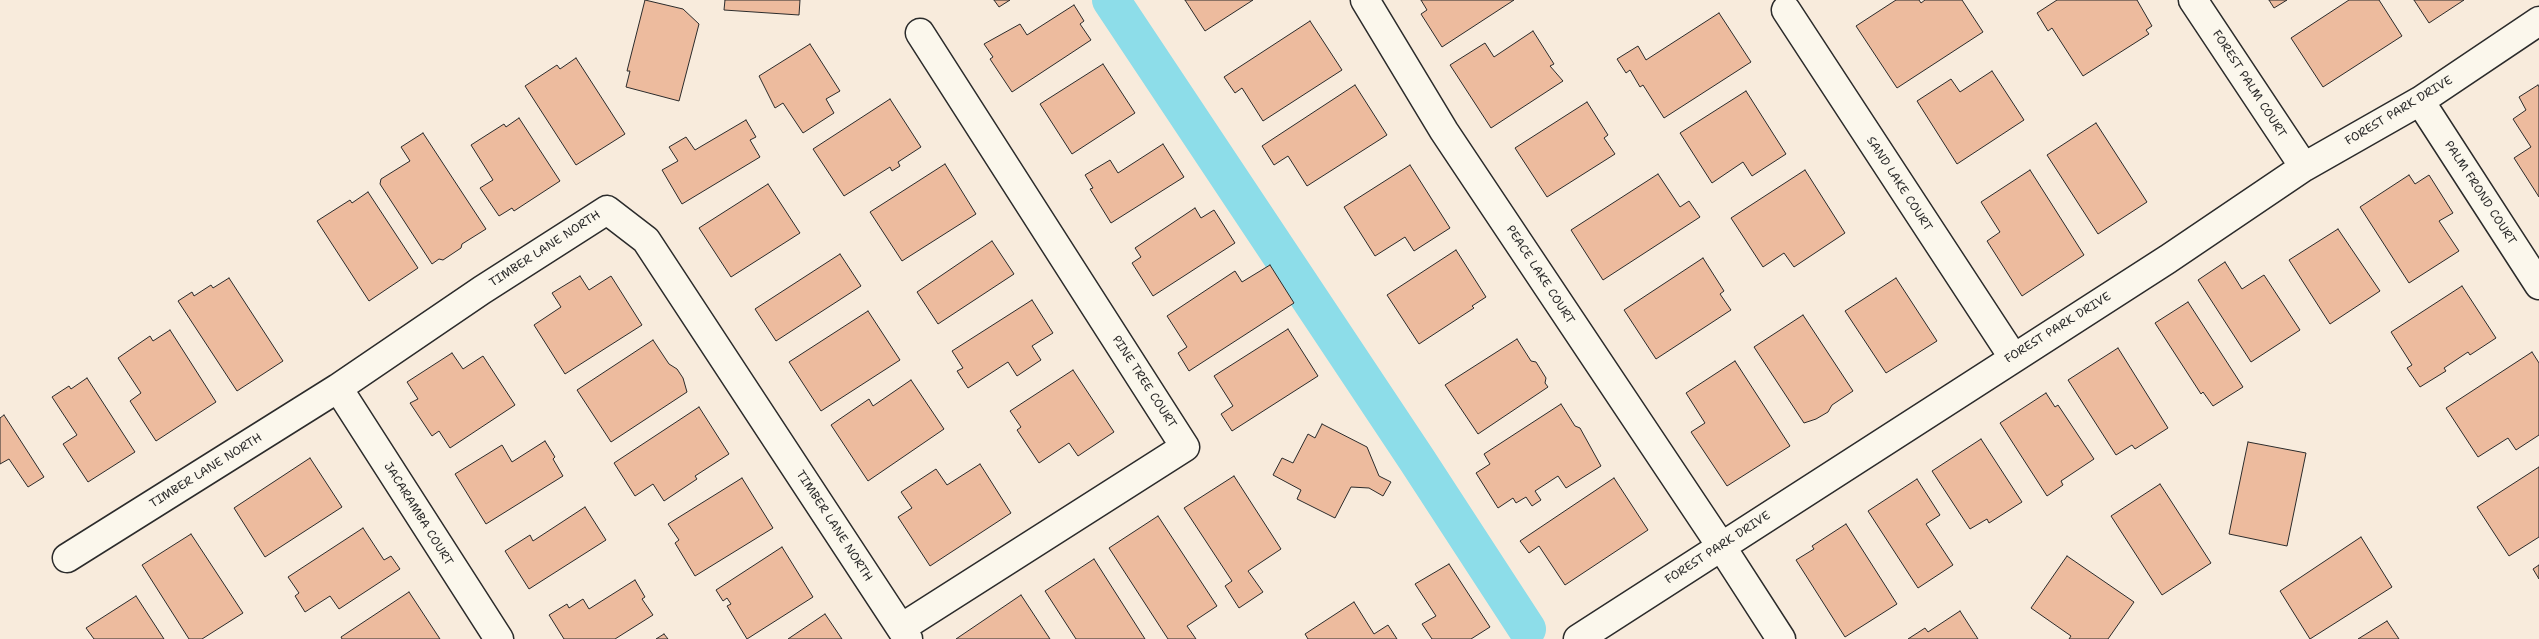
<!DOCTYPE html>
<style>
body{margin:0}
canvas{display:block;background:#f8ebdc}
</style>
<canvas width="2539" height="639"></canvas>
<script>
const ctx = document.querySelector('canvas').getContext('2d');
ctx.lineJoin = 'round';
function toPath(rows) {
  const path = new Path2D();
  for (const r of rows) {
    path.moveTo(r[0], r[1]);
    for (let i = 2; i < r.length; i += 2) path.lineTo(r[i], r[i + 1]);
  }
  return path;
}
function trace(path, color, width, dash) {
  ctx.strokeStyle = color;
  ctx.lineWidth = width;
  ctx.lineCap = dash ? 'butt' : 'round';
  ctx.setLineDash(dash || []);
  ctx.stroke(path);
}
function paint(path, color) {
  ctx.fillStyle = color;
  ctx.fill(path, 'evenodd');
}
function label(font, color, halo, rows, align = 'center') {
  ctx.font = font + ' "Shantell Sans",sans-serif';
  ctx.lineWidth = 4;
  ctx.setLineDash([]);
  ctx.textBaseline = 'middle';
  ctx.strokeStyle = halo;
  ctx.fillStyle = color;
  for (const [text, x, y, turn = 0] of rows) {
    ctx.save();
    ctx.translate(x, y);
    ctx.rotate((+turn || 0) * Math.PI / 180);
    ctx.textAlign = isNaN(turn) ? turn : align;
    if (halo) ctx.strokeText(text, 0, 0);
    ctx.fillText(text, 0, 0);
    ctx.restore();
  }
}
const canal = toPath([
 [1111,0,1417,460,1527,629]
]);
const building = toPath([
 [645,0,683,9,699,24,679,101,626,87,630,71,627,71,645,0],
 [725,0,800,0,799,15,724,10,725,0],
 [994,0,1010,0,999,7,994,0],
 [1185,0,1253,0,1205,31,1185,0],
 [1421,0,1514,0,1442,47,1421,14,1427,10,1421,0],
 [1896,0,1919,0,1921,3,1925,0,1962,0,1983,32,1897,88,1856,26,1896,0],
 [2057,0,2137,0,2152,26,2146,30,2149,34,2083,76,2052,28,2048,31,2037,13,2057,0],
 [2269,0,2287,0,2274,8,2269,0],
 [2349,0,2379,0,2402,36,2323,87,2291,38,2349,0],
 [2414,0,2464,0,2429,23,2414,0],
 [1074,5,1084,21,1080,24,1091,40,1012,92,990,59,993,57,984,44,1020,24,1027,35,1074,5],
 [1719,13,1751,62,1664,118,1643,85,1640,87,1630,70,1626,73,1617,59,1638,46,1646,60,1719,13],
 [1310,21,1342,70,1263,121,1242,88,1235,93,1224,77,1310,21],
 [1533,31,1554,64,1550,66,1563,81,1491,128,1450,65,1485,43,1494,57,1533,31],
 [810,44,840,91,826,99,834,113,803,133,783,103,775,108,759,76,810,44],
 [576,58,625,134,576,165,525,86,557,65,560,69,576,58],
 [1103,64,1135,113,1072,154,1040,104,1103,64],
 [1992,71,2024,120,1957,164,1917,101,1951,79,1960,92,1992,71],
 [1355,85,1387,135,1307,186,1288,156,1274,165,1262,146,1355,85],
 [2538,85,2539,87,2539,197,2514,158,2531,147,2513,119,2526,110,2519,97,2538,85],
 [1746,91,1786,154,1752,176,1743,162,1712,183,1680,133,1746,91],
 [890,99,921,147,898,162,900,166,892,171,890,167,844,196,813,149,890,99],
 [1587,102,1608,135,1604,138,1615,154,1547,197,1515,148,1587,102],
 [519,118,560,181,514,211,512,208,499,216,480,188,493,180,471,145,504,124,506,127,519,118],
 [746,120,756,137,750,140,760,157,682,204,662,170,678,161,669,147,686,137,695,150,746,120],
 [2096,123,2147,202,2098,234,2047,155,2096,123],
 [423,133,486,229,462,244,461,248,443,260,439,259,432,264,380,184,381,179,410,161,401,147,423,133],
 [1163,144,1184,177,1111,223,1090,189,1093,188,1085,175,1110,160,1118,173,1163,144],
 [945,164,976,214,902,261,870,212,945,164],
 [1410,165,1450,228,1414,251,1405,237,1375,256,1344,207,1410,165],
 [1805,170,1845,233,1794,267,1784,253,1763,267,1731,218,1805,170],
 [2030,170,2084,255,2022,296,1987,241,2000,232,1981,202,2030,170],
 [1658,174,1680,207,1689,201,1700,217,1603,280,1571,230,1658,174],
 [2409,175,2415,184,2429,175,2453,213,2439,221,2459,251,2409,283,2360,207,2409,175],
 [768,184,800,233,731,277,699,228,768,184],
 [368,192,418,268,369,301,317,221,350,200,352,203,368,192],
 [1195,208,1201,218,1214,210,1235,243,1153,296,1132,263,1141,257,1135,248,1195,208],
 [2338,229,2380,291,2330,324,2289,260,2338,229],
 [992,241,1014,274,938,324,917,292,992,241],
 [1456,250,1486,297,1472,306,1474,308,1419,344,1387,295,1456,250],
 [840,254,861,286,776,341,755,309,840,254],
 [1703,258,1724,291,1720,294,1731,310,1656,359,1624,310,1703,258],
 [2225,262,2242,289,2264,275,2300,330,2251,362,2198,280,2225,262],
 [1270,265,1294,303,1189,371,1178,353,1187,347,1167,316,1235,271,1242,282,1270,265],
 [580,276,589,290,611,276,642,325,565,374,534,325,561,307,552,293,580,276],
 [229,278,283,361,237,391,178,301,192,292,194,296,211,285,213,288,229,278],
 [1896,278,1937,341,1886,373,1845,311,1896,278],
 [2462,286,2496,338,2470,355,2468,352,2444,368,2446,371,2420,387,2407,368,2412,365,2391,332,2462,286],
 [1032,300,1053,333,1032,346,1041,360,1017,376,1008,362,968,388,957,371,963,368,952,351,1032,300],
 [2188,302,2243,387,2213,406,2203,392,2201,394,2155,323,2188,302],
 [868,311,900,360,821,411,789,362,868,311],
 [1803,315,1853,391,1832,405,1828,412,1816,419,1804,423,1754,347,1803,315],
 [1288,329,1318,376,1232,431,1221,414,1233,406,1214,376,1288,329],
 [170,330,216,402,156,441,130,401,141,393,118,358,150,336,153,341,170,330],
 [1517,339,1531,361,1536,362,1546,378,1545,383,1548,387,1478,434,1445,385,1517,339],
 [653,340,669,364,677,369,683,378,687,392,611,442,577,390,653,340],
 [2118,348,2168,428,2135,449,2132,445,2116,455,2068,380,2118,348],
 [2532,352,2539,363,2539,435,2516,450,2508,438,2478,457,2446,408,2532,352],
 [452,353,463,369,483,356,515,405,450,448,439,431,432,436,410,403,418,399,407,382,452,353],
 [1735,361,1790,446,1727,486,1691,432,1705,423,1686,393,1735,361],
 [1073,370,1114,432,1078,456,1069,443,1039,463,1017,430,1021,427,1010,411,1073,370],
 [87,378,135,452,88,482,63,444,77,435,52,397,69,386,71,389,87,378],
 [911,380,944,429,868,481,831,425,869,399,873,406,911,380],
 [2046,393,2055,407,2058,405,2094,459,2061,481,2063,485,2047,496,2000,423,2046,393],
 [1561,404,1575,426,1580,428,1601,466,1566,488,1558,476,1535,491,1541,500,1532,506,1526,497,1516,503,1513,498,1498,508,1476,473,1490,464,1484,454,1561,404],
 [699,407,729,454,695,476,697,479,664,501,653,484,635,496,614,463,699,407],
 [4,415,44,477,28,487,9,459,0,464,0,418,4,415],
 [1322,424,1367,447,1379,476,1391,482,1383,496,1369,488,1351,487,1335,518,1297,499,1301,490,1273,475,1282,458,1293,463,1308,434,1315,438,1322,424],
 [1981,439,2022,502,1989,523,1987,519,1970,529,1932,471,1981,439],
 [545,441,555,457,553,459,563,476,486,524,455,474,502,445,512,462,545,441],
 [2248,442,2306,453,2287,546,2229,534,2248,442],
 [310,458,342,507,265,557,234,508,310,458],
 [980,464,1011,513,930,566,898,517,912,508,901,492,936,469,947,485,980,464],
 [2539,467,2539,537,2509,556,2477,507,2539,467],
 [1234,476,1281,549,1248,571,1263,592,1239,608,1225,586,1232,581,1184,508,1234,476],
 [742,478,773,528,695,576,675,543,679,540,668,524,742,478],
 [1614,478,1648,530,1565,585,1539,546,1529,553,1520,541,1614,478],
 [1917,479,1940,515,1926,524,1953,565,1918,588,1868,511,1917,479],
 [2160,484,2211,563,2162,595,2111,516,2160,484],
 [585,507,606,540,529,589,505,551,530,535,533,541,585,507],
 [1158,516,1217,606,1187,626,1196,639,1168,639,1109,548,1158,516],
 [1846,524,1897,604,1845,637,1796,560,1814,549,1812,546,1846,524],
 [363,528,384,560,391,556,400,569,339,609,330,596,305,612,295,596,299,593,288,577,363,528],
 [191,534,243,613,202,639,189,639,142,565,191,534],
 [2361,537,2392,587,2310,639,2280,591,2361,537],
 [782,547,813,597,747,639,727,606,731,604,727,598,723,601,716,590,782,547],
 [2067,556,2134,602,2108,639,2069,639,2071,636,2031,608,2067,556],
 [1094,559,1145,639,1076,639,1045,591,1094,559],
 [1449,564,1490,627,1471,639,1432,639,1422,624,1436,616,1415,584,1449,564],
 [2539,565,2539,579,2533,569,2539,565],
 [635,580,645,597,642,599,653,615,615,639,564,639,549,615,567,604,569,608,583,599,589,609,635,580],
 [409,592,440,639,342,639,341,637,409,592],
 [1021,595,1050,639,956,639,1021,595],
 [136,596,164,639,94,639,86,628,136,596],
 [1354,602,1374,634,1388,625,1397,639,1308,639,1305,634,1354,602],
 [1960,611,1978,639,1908,639,1925,628,1928,632,1960,611],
 [825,614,842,639,788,639,825,614],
 [2387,621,2399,639,2358,639,2387,621],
 [664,634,668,639,656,639,664,634]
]);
const street = toPath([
 [1365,0,1444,131,1721,546,1781,639],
 [2193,0,2304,167],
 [1786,10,2013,357],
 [2420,101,2539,285],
 [338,388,499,639],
 [67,558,338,388,482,290,607,210,646,240,908,639],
 [901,628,1185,447,920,33],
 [1578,639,2168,259,2304,167,2420,101,2539,21]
]);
const streetNames = [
 ["FOREST PALM COURT",2249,84,57],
 ["FOREST PARK DRIVE",2399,111,-31],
 ["SAND LAKE COURT",1899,184,57],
 ["PALM FROND COURT",2480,193,57],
 ["TIMBER LANE NORTH",545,249,-33],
 ["PEACE LAKE COURT",1540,275,57],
 ["FOREST PARK DRIVE",2058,328,-32],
 ["PINE TREE COURT",1144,382,57],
 ["TIMBER LANE NORTH",206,471,-32],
 ["JACARAMBA COURT",418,514,58],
 ["TIMBER LANE NORTH",834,526,57],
 ["FOREST PARK DRIVE",1718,548,-33]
];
trace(canal, '#8ddde9', 38);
paint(building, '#edbb9e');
trace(building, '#2b2b2b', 1);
trace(street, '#2b2b2b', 31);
trace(street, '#fbf7ec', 28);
label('12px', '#2b2b2b', '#fbf7ec', streetNames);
</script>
